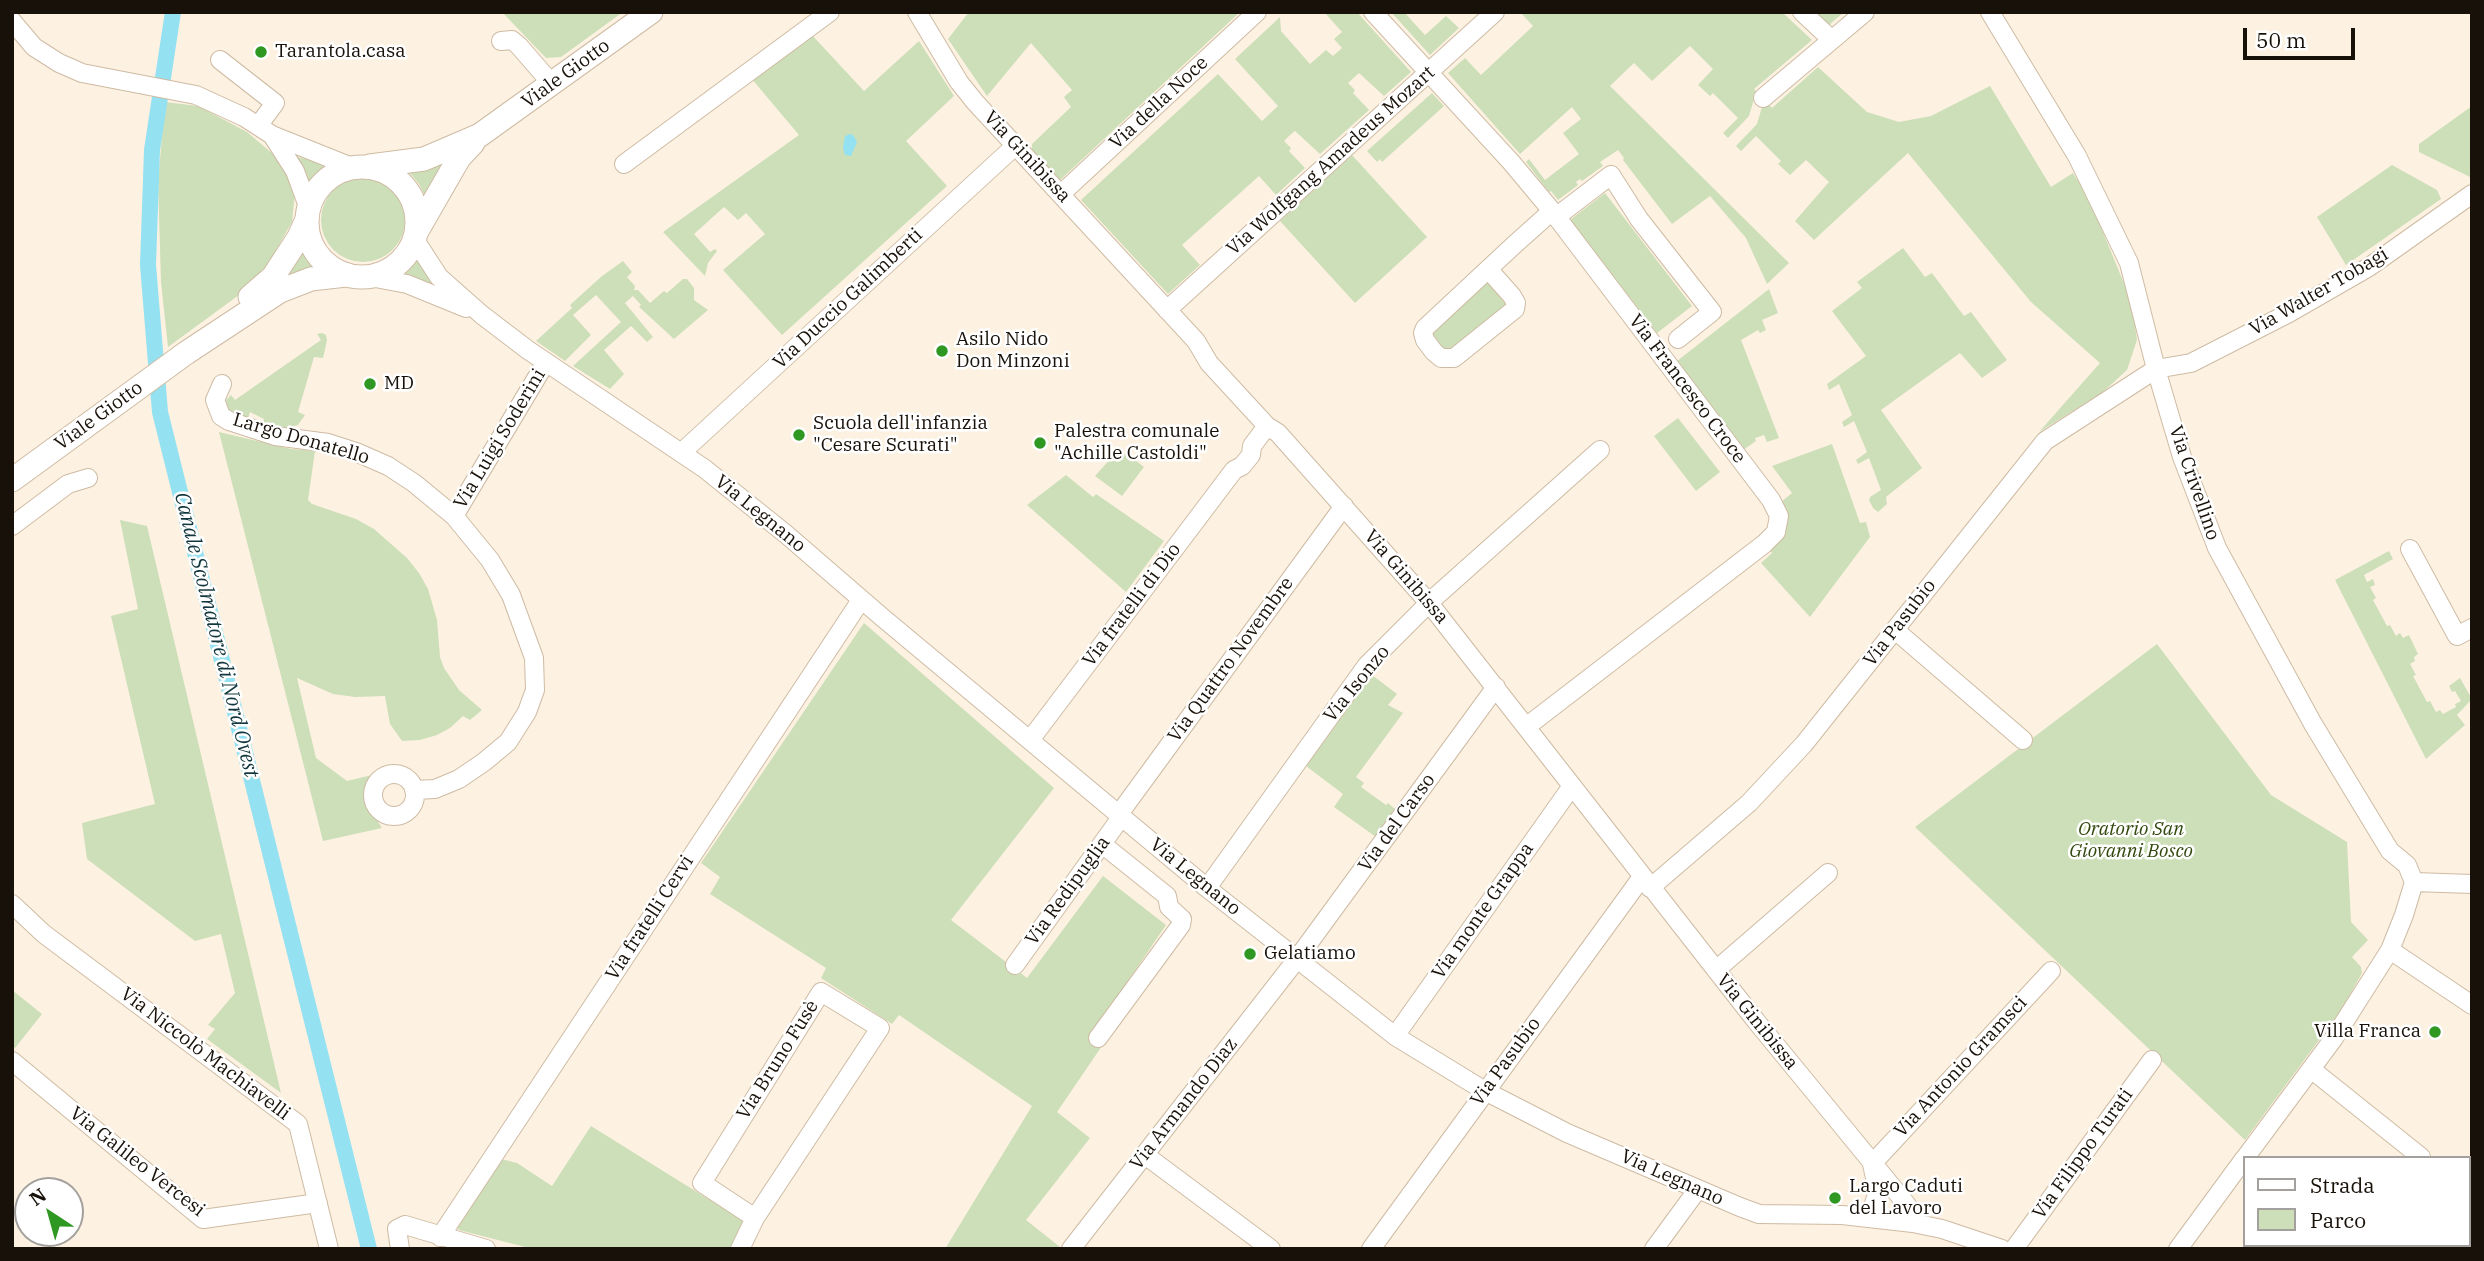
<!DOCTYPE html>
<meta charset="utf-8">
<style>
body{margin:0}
#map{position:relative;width:2484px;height:1261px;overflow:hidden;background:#fdf1e2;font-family:"IBM Plex Serif",serif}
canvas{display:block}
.frame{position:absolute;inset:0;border:14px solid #181109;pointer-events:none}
.legend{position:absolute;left:2243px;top:1156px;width:228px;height:91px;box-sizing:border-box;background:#fff;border:2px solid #a3a09d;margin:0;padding:9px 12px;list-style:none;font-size:21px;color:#181109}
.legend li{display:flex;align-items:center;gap:14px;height:35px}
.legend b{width:35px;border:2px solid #a3a09d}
.north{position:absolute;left:14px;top:1177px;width:70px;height:70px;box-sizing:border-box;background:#fff;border:2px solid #a3a09d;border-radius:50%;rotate:324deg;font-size:19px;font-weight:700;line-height:28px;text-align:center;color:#181109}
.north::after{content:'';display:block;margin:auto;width:24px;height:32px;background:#2f9822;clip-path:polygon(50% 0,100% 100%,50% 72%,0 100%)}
.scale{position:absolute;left:2243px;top:28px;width:112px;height:32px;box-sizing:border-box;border:4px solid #181109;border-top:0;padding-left:9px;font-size:21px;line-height:24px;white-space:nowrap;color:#181109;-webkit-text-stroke:5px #fff;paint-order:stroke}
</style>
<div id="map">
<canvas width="2484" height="1261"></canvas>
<div class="frame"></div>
<ul class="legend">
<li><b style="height:9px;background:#fff"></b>Strada</li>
<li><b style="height:19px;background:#cddfb8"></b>Parco</li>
</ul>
<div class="north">N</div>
<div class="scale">50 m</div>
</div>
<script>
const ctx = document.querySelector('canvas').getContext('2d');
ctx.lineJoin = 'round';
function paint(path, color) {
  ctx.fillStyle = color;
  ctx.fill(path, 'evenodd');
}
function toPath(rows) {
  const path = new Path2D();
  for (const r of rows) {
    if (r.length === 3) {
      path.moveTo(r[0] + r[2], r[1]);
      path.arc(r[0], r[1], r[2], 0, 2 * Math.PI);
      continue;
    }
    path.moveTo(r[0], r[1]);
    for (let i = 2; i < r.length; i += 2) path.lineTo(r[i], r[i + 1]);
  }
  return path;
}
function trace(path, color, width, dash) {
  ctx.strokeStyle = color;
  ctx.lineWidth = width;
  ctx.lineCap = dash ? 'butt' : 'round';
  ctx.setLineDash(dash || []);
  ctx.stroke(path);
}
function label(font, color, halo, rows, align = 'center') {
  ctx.font = font + ' "IBM Plex Serif",serif';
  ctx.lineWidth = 5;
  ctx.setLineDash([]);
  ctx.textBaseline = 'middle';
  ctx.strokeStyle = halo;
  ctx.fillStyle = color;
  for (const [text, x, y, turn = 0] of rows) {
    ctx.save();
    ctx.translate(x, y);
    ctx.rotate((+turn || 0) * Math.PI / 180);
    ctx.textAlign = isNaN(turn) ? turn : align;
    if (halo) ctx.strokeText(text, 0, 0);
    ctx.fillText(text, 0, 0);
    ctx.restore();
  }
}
const green = toPath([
 [502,12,623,12,561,57,546,58],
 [969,12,1240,12,1059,181,1032,150,1032,144,1071,107,1064,97,1072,90,1031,43,987,96,948,39],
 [1324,12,1357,12,1411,72,1384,96,1359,73,1348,83,1355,90,1353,93,1369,110,1320,154,1295,131,1289,136,1284,141,1291,148,1289,151,1305,168,1276,195,1259,176,1182,245,1200,265,1168,294,1081,200,1218,74,1262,121,1278,106,1235,59,1280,17,1281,31,1310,64,1326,50,1333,56,1342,48,1334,39,1342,32],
 [1391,12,1404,12,1425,35,1446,16,1459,28,1430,55],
 [1520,12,1782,12,1812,40,1754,89,1758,94,1754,99,1749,116,1728,138,1723,133,1738,118,1713,93,1710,96,1698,85,1713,69,1690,46,1652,81,1634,63,1610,86,1789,263,1767,284,1746,238,1710,196,1672,224,1623,160,1624,158,1618,150,1600,162,1603,166,1582,181,1580,179,1576,182,1578,185,1558,200,1551,191,1549,192,1526,162,1529,159,1545,180,1579,154,1563,133,1581,119,1572,107,1520,154,1448,73,1465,58,1481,75,1533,26],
 [1816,12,1844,12,1829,25],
 [811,34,864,91,919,41,954,96,906,141,947,186,782,335,723,270,765,234,746,213,738,220,724,207,694,234,710,252,715,249,717,251,708,263,705,276,663,232,799,135,751,78],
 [1818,67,1867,112,1899,122,1931,116,1990,86,2051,187,2073,173,2089,198,2132,303,2137,340,2127,370,2103,392,2039,432,2100,363,2031,302,1908,153,1814,240,1795,221,1829,182,1806,160,1790,175,1778,164,1781,161,1756,136,1741,151,1736,146,1757,124,1762,107,1767,102,1772,108],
 [1432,93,1444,106,1382,162,1380,159,1377,162,1367,151],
 [165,102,198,106,247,132,280,160,295,192,292,222,268,264,239,295,168,347,161,282,158,182],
 [2472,106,2472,176,2470,177,2419,152,2419,144],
 [1352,155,1427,237,1355,303,1280,221],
 [298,157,325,164,326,168,311,184,309,183,296,159],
 [440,162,444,165,425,196,419,184,408,171],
 [2392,165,2437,190,2441,199,2346,265,2317,217],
 [363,220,42],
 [1605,193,1692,306,1657,333,1570,220],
 [306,241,310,253,325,269,282,281],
 [1903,248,1925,277,1932,273,1964,316,1971,312,2007,360,1982,378,1960,353,1881,410,1922,468,1886,497,1887,504,1878,512,1873,508,1869,500,1870,497,1881,490,1869,458,1858,464,1856,460,1867,452,1854,421,1844,427,1842,422,1852,415,1839,384,1829,390,1827,384,1866,356,1832,311,1862,288,1857,282],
 [415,257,418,258,432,280,429,285,400,275,399,272,408,266],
 [623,261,632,272,627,277,635,286,634,290,638,290,650,303,664,291,667,293,683,279,687,279,694,288,694,300,708,310,674,339,639,307,641,305,633,296,625,303,653,337,647,342,631,326,604,350,624,374,610,389,573,366,621,322,596,295,573,315,591,335,565,361,536,341,572,308,570,305,602,276],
 [1491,280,1501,290,1508,307,1455,351,1439,350,1429,328,1482,282],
 [1769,289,1778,313,1762,320,1766,330,1760,333,1758,330,1741,340,1779,438,1767,442,1764,435,1755,438,1756,441,1743,450,1677,361],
 [322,333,326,335,327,340,323,358,314,357,298,412,305,415,298,425,283,429,263,424,264,419,250,412,248,418,227,409,226,400,231,395,235,400,321,340,317,334],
 [1678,418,1720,472,1696,491,1654,436],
 [219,432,291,449,315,451,308,500,312,504,356,519,374,529,407,558,419,573,428,589,437,620,440,657,444,668,459,690,482,710,470,720,463,716,450,728,437,735,420,740,402,741,390,724,385,696,355,697,333,694,297,678,316,758,347,781,376,774,367,792,369,808,382,828,323,841],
 [1832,444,1860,523,1866,522,1870,537,1810,617,1761,563,1772,553,1770,550,1782,535,1781,502,1792,493,1772,466],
 [1126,453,1144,467,1122,496,1095,476,1112,457,1118,461],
 [1066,475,1093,497,1096,494,1164,541,1126,592,1027,505],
 [120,520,147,526,281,1093,207,1039,215,1029,208,1025,235,993,221,934,195,941,87,859,82,823,155,804,111,616,138,609],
 [2389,551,2393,559,2364,575,2367,582,2373,579,2375,585,2370,587,2376,598,2373,600,2387,626,2390,625,2396,636,2400,633,2403,638,2409,635,2418,654,2414,657,2415,661,2410,664,2416,675,2413,676,2427,702,2430,701,2436,712,2440,710,2443,714,2456,707,2455,704,2461,701,2455,691,2452,692,2449,686,2460,678,2472,699,2457,715,2465,725,2426,759,2335,580],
 [864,623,1054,788,951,920,1027,978,1103,876,1166,925,1092,1034,1104,1043,1057,1112,1090,1138,1026,1220,1060,1247,1059,1249,945,1249,1032,1106,899,1015,892,1024,821,978,826,968,710,894,720,877,701,863],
 [2157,644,2271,795,2347,842,2351,922,2368,940,2352,957,2361,967,2362,973,2342,1009,2245,1140,1915,827],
 [1372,675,1397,694,1388,705,1403,713,1356,777,1364,783,1361,787,1386,805,1388,803,1395,809,1376,837,1334,807,1343,794,1306,766],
 [12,990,42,1014,15,1048,12,1046],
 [591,1126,745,1222,729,1249,533,1249,459,1230,456,1226,501,1159,517,1163,552,1186]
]);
const water = toPath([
 [850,134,853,135,857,142,851,156,845,155,843,148,845,136]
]);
const canal = toPath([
 [173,12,152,150,148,265,160,412,369,1249]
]);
const minor = toPath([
 [917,12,959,82,975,102,1196,341,1209,363,1267,426,1278,433,1429,603,1756,1021,1903,1200,1913,1213,1913,1223],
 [1373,12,1511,162,1552,211,1771,500,1779,516,1776,532,1764,544,1526,727],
 [1802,12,1832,40],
 [1990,12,2077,156,2129,263,2156,369,2182,457,2217,548,2313,724,2390,851,2407,865,2414,882,2472,884],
 [12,21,34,47,59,63,82,73,196,95,244,117,272,135,352,167],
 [501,41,512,40,519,46,552,84],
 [220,60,275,103,258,126],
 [1763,98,1865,12],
 [272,135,295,171,309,209],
 [624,164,830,12],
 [1062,193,1257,12],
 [1556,217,1611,175,1639,219,1712,312,1678,339],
 [415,240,439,277,482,315,528,350,705,469,787,535,883,618,1207,888,1395,1036,1485,1091,1567,1133,1740,1207,1759,1214,1842,1215,1913,1223,1942,1229,2002,1249],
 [1488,269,1512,296,1516,303,1515,309,1454,358,1441,358,1434,352,1425,340,1423,333,1425,328,1514,245,1552,211],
 [370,277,407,284,466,308],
 [1167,310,1495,12],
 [222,384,215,400,221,416,229,421,275,436,328,443,356,452,388,466,414,483,454,516,490,560,511,595,534,658,535,690,527,712,508,742,484,762,459,779,435,789,414,790],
 [681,453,1015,146],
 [454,516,546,362],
 [12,526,68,484,88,478],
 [2410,549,2457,636,2472,628],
 [1895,630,2023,740],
 [1030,740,1234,470,1242,466,1251,455,1252,446,1267,426],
 [394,795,21],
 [1119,814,1344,506],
 [1207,888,1367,665,1434,598,1600,450],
 [1650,888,1749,803,1804,744,2045,441,2156,369,2191,363,2289,313,2369,267,2472,194],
 [12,904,44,934,298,1124,329,1249],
 [2390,950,2472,1005],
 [1015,965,1122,816],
 [1716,970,1828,873],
 [1395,1036,1572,786],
 [1098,1038,1181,925,1182,919,1169,907,1167,896,1102,844],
 [12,1061,203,1219,318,1203],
 [2311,1069,2421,1157],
 [1145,1155,1271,1249],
 [2245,1158,2334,1038,2390,950,2404,915,2414,882],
 [1872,1164,2051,971],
 [1869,1218,1878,1192,1872,1164],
 [440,1237,861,600],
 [400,1249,397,1229,405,1225,486,1249],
 [740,1249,755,1218,880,1028,821,992,702,1183,755,1218],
 [1071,1249,1297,959,1496,687],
 [1371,1249,1642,877],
 [1654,1249,1698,1189],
 [2014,1249,2152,1060],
 [2178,1249,2244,1159]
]);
const major = toPath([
 [370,166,424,159,480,135,651,12],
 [362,222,55],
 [417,231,459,158,473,143],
 [250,297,273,277,299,237,307,219],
 [12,480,186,353,280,291,311,279,346,275]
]);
const markers = [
 [261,52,7,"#2f9822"],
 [942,351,7,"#2f9822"],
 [370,384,7,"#2f9822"],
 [799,435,7,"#2f9822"],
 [1040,443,7,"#2f9822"],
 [1250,954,7,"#2f9822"],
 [2435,1032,7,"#2f9822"],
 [1835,1198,7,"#2f9822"]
];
const poiNames = [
 ["Tarantola.casa",275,52],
 ["Asilo Nido",956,340],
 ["Don Minzoni",956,362],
 ["MD",384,384],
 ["Scuola dell'infanzia",813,424],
 ["\"Cesare Scurati\"",813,446],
 ["Palestra comunale",1054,432],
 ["\"Achille Castoldi\"",1054,454],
 ["Gelatiamo",1264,954],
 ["Villa Franca",2421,1032,"right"],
 ["Largo Caduti",1849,1187],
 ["del Lavoro",1849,1209]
];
const streetNames = [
 ["Viale Giotto",566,74,-36],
 ["Via della Noce",1159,103,-43],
 ["Via Ginibissa",1027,157,47],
 ["Via Wolfgang Amadeus Mozart",1331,161,-42],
 ["Via Walter Tobagi",2319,292,-30],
 ["Via Duccio Galimberti",848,299,-43],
 ["Via Francesco Croce",1687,389,53],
 ["Viale Giotto",99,416,-36],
 ["Largo Donatello",301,439,16],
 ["Via Luigi Soderini",500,439,-59],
 ["Via Crivellino",2194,483,71],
 ["Via Legnano",760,514,39],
 ["Via Ginibissa",1406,577,49],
 ["Via fratelli di Dio",1132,605,-53],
 ["Via Pasubio",1900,623,-52],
 ["Via Quattro Novembre",1231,660,-54],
 ["Via Isonzo",1357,684,-51],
 ["Via del Carso",1397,823,-54],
 ["Via Legnano",1195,877,39],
 ["Via Redipuglia",1068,891,-54],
 ["Via monte Grappa",1483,911,-55],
 ["Via fratelli Cervi",650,918,-57],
 ["Via Ginibissa",1757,1022,51],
 ["Via Niccolò Machiavelli",205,1054,37],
 ["Via Bruno Fusè",778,1060,-58],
 ["Via Pasubio",1506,1062,-54],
 ["Via Antonio Gramsci",1961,1067,-47],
 ["Via Armando Diaz",1184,1104,-52],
 ["Via Filippo Turati",2083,1154,-54],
 ["Via Galileo Vercesi",137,1162,38],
 ["Via Legnano",1672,1178,24]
];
const parkNames = [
 ["Oratorio San",2131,830],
 ["Giovanni Bosco",2131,852]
];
const waterNames = [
 ["Canale Scolmatore di Nord Ovest",216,635,76]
];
paint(green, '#cddfb8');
paint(water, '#94e1f2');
trace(canal, '#94e1f2', 16);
trace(minor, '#cebba3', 20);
trace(major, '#cebba3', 25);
trace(minor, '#fff', 18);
trace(major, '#fff', 23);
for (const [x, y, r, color] of markers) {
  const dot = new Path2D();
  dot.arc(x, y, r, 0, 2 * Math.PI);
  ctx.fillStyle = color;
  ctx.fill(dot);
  trace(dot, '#fff', 2.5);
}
label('19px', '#181109', '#fff', poiNames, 'left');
label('19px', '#181109', '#fff', streetNames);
label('italic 19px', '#32480d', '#fff', parkNames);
label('italic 21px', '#12373e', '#fff', waterNames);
</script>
